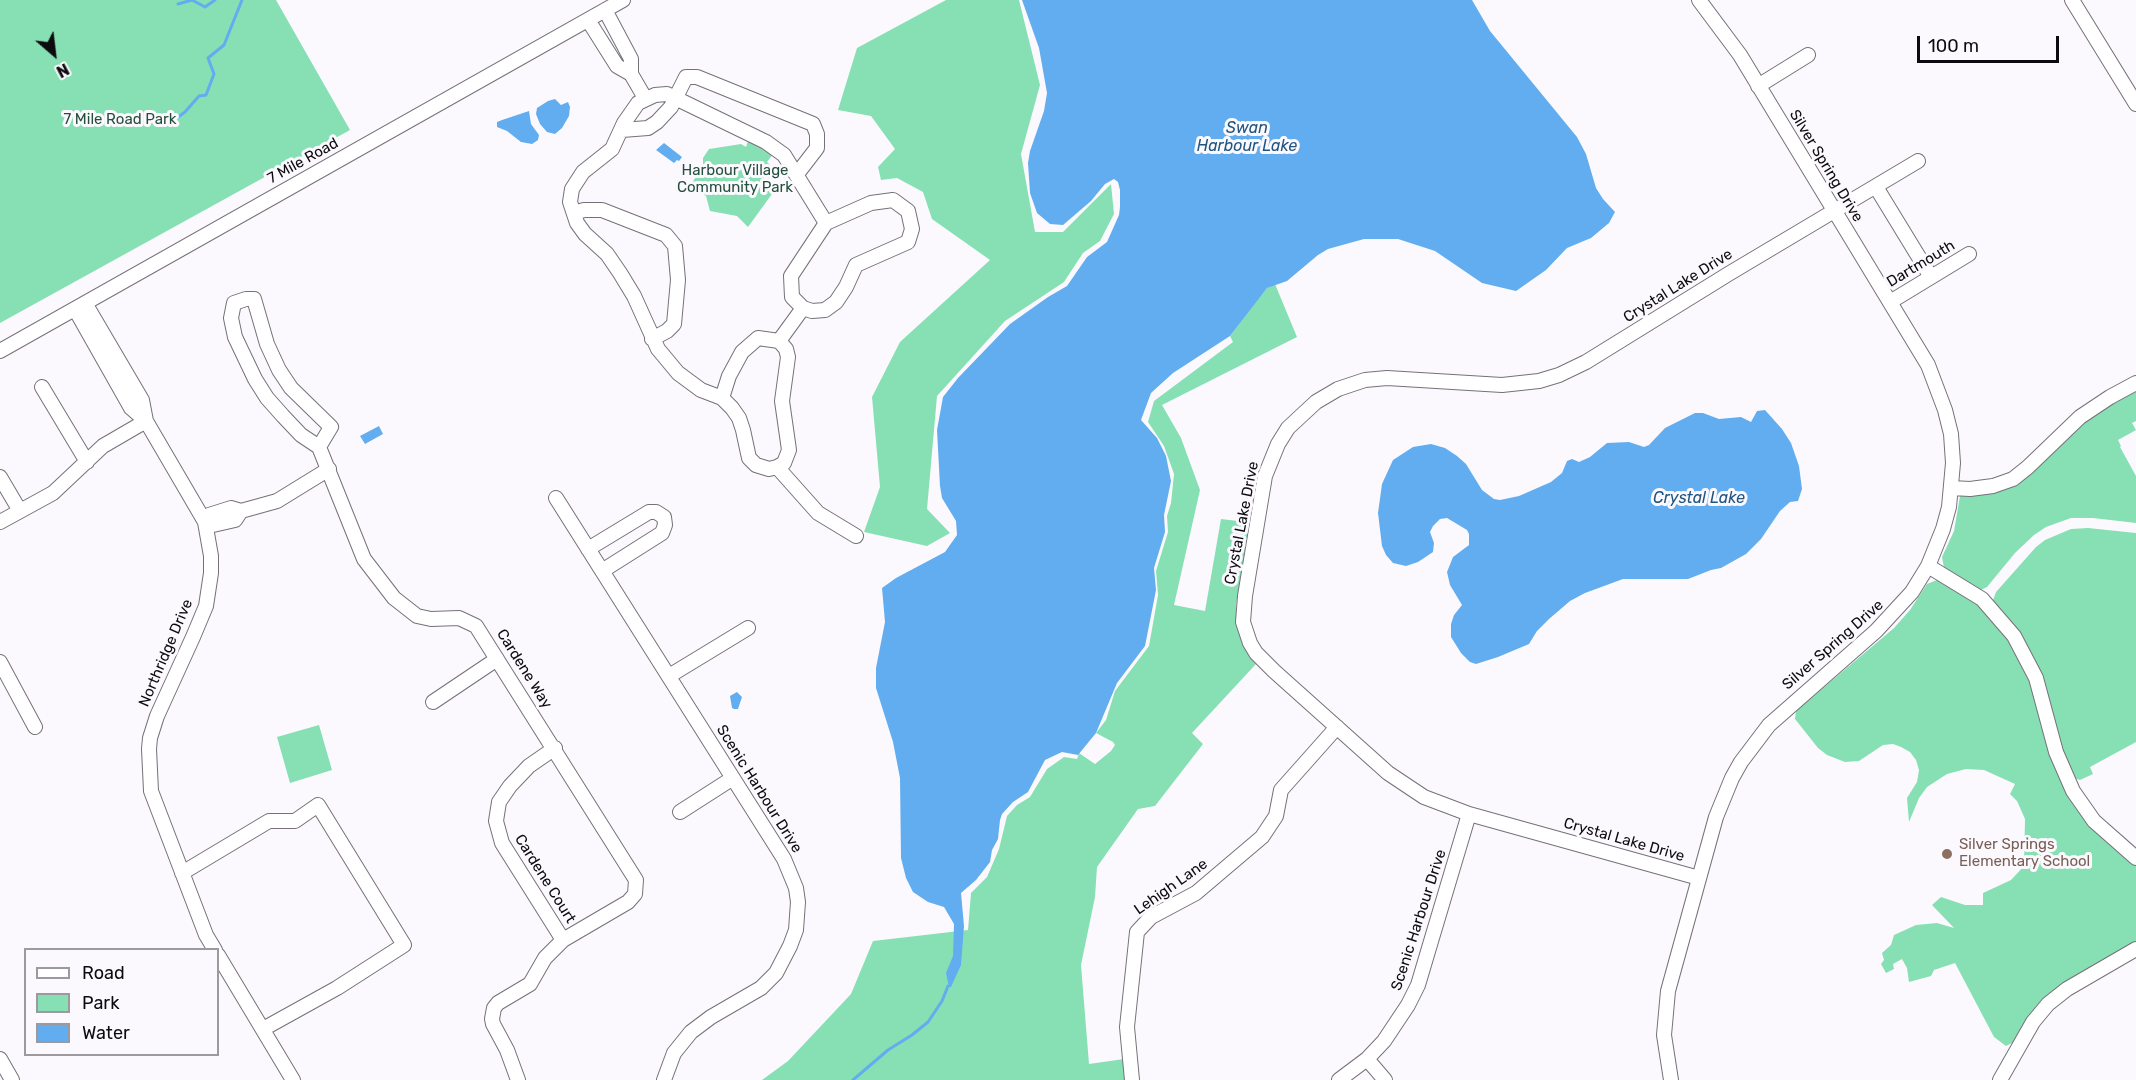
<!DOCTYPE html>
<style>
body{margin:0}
#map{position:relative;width:2136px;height:1080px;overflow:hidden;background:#fcf9fe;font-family:Rubik,sans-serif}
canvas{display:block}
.legend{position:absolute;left:24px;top:948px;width:195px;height:108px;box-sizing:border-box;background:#fcf9fe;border:2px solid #9c9a9e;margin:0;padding:8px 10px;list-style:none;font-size:18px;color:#0d0b0e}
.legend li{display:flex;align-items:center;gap:12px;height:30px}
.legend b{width:30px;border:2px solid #9c9a9e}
.north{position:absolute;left:24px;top:24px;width:60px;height:60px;-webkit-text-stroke:4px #fcf9fe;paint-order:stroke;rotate:152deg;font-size:16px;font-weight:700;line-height:24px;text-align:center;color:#0d0b0e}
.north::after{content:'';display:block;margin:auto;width:21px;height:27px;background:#0d0b0e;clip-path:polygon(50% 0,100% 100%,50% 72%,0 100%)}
.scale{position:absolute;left:1917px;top:36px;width:142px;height:27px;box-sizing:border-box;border:3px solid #0d0b0e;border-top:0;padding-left:8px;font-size:18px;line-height:21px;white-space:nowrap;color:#0d0b0e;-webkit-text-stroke:4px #fcf9fe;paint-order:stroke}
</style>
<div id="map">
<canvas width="2136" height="1080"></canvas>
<ul class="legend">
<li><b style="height:8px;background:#fff"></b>Road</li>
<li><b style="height:16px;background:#86e0b4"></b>Park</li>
<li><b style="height:16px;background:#62adef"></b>Water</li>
</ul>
<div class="north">N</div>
<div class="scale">100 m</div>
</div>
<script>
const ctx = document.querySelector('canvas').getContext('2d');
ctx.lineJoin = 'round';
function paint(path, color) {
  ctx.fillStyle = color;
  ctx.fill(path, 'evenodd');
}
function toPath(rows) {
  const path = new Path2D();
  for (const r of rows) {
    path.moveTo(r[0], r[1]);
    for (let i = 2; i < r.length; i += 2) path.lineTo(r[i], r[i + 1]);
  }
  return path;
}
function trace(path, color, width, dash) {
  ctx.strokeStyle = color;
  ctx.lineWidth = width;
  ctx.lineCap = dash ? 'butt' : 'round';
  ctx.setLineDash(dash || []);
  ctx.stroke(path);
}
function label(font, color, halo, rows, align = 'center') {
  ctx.font = font + ' Rubik,sans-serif';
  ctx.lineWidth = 6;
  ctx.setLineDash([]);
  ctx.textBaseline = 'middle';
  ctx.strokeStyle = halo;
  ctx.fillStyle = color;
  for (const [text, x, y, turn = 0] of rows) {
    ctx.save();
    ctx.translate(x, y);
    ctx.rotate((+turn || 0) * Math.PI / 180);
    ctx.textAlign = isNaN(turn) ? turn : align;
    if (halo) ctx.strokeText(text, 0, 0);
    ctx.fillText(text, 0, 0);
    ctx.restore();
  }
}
const green = toPath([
 [0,0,276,0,350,130,0,323],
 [946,0,1019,0,1040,85,1021,154,1035,232,1063,232,1111,184,1114,214,1100,241,1083,253,1064,282,1005,321,937,396,927,509,950,533,927,546,864,532,880,487,872,397,900,342,990,260,932,219,923,192,897,178,881,180,878,167,895,149,871,116,838,110,857,48],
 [748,141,756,144,773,154,767,162,773,168,769,175,772,194,748,227,737,216,710,211,706,196,688,184,693,181,703,168,703,158,709,149,741,144,746,147],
 [1275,284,1297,337,1162,405,1181,438,1200,490,1174,605,1205,611,1221,519,1238,521,1241,511,1246,511,1249,514,1250,520,1236,605,1236,619,1239,633,1245,648,1256,664,1192,733,1203,744,1155,806,1138,809,1097,867,1095,897,1081,965,1089,1064,1124,1059,1126,1080,762,1080,788,1061,851,994,873,941,968,930,971,893,987,877,999,849,1007,816,1017,805,1030,797,1047,769,1064,757,1077,759,1079,753,1095,764,1111,751,1115,745,1113,742,1096,733,1106,720,1115,691,1149,646,1158,595,1156,571,1168,532,1167,516,1171,503,1174,474,1164,446,1148,422,1154,401,1233,342,1230,336,1260,296,1267,288],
 [2136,389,2136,421,2132,423,2136,430,2118,440,2121,446,2120,447,2136,476,2136,523,2093,518,2071,518,2046,527,2034,535,2015,553,1987,587,1983,589,1980,590,1944,568,1942,557,1954,531,1960,496,1992,491,2090,417],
 [2088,528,2136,533,2136,742,2090,767,2093,774,2080,780,2074,778,2067,767,2046,690,1993,600,1996,592,2036,547,2045,540,2071,529],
 [1937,580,1972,600,2009,639,2024,666,2036,696,2050,752,2106,840,2136,865,2136,943,2096,968,2016,1041,2006,1046,1994,1037,1955,963,1934,970,1931,976,1909,982,1907,968,1902,959,1893,964,1894,969,1886,973,1881,964,1884,960,1882,953,1891,945,1894,935,1916,925,1937,923,1954,928,1932,905,1941,897,1965,905,1983,905,1983,893,2011,880,2024,866,2025,819,2017,801,2010,794,2015,784,1984,770,1966,769,1947,774,1927,787,1919,798,1909,822,1907,798,1917,782,1919,770,1916,760,1910,752,1901,747,1893,744,1883,745,1859,761,1845,762,1827,755,1818,748,1795,719,1796,711,1894,628,1910,610,1927,584],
 [319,725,332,770,290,783,277,737]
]);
const water = toPath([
 [1022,0,1472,0,1490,31,1577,137,1586,154,1596,188,1603,199,1615,212,1609,223,1591,238,1567,248,1546,270,1516,291,1482,283,1435,251,1398,239,1364,239,1328,249,1318,255,1287,281,1267,288,1230,336,1173,373,1151,393,1141,420,1157,438,1166,456,1171,481,1164,515,1165,532,1154,568,1156,590,1145,646,1117,683,1096,733,1078,755,1062,752,1045,760,1028,792,1013,802,1002,814,1000,820,998,839,992,850,990,862,976,880,961,893,964,926,961,965,951,987,949,987,946,973,953,956,954,924,944,907,928,902,913,892,906,878,901,858,900,778,893,742,876,688,876,668,885,622,882,588,896,578,945,552,957,535,956,521,942,498,940,486,937,430,943,397,958,378,1010,324,1048,297,1067,286,1087,257,1107,242,1119,215,1120,207,1120,190,1118,182,1114,179,1105,184,1091,201,1063,225,1050,224,1037,213,1030,193,1028,163,1030,151,1044,111,1047,93,1039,48],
 [555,99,561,105,568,102,570,107,569,116,562,128,555,134,547,132,540,124,536,114,537,108,548,101],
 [529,111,531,124,539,135,538,140,532,144,521,142,507,131,497,127,497,122,502,120],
 [664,143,682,157,679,161,677,160,674,163,656,150],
 [1765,410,1782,429,1791,443,1799,466,1802,489,1798,501,1790,502,1780,511,1761,539,1746,554,1721,568,1711,570,1688,579,1623,579,1585,593,1570,601,1549,619,1537,631,1529,644,1498,657,1476,664,1470,662,1461,653,1451,637,1451,624,1454,615,1462,605,1450,585,1447,572,1453,557,1469,545,1469,534,1467,530,1447,518,1440,519,1433,526,1430,532,1434,543,1433,552,1418,562,1406,566,1393,563,1386,555,1382,546,1378,513,1382,484,1393,460,1413,447,1431,444,1445,448,1457,456,1466,464,1482,490,1494,499,1500,500,1519,496,1551,482,1562,473,1567,461,1572,459,1579,462,1590,457,1607,443,1629,442,1644,447,1649,445,1665,428,1695,413,1703,413,1719,419,1741,417,1751,422,1757,411],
 [379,426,383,434,365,444,360,436],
 [737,692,742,697,738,709,734,709,732,708,730,696]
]);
const stream = toPath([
 [178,4,192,0,205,7,215,0],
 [167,125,185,112,199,96,206,95,214,74,208,58,224,45,242,0],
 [853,1080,888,1050,912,1035,928,1022,942,1001,948,986]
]);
const minor = toPath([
 [2072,0,2136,104],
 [605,10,631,59,631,74,645,98],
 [588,20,617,66,631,74],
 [1758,86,1808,55],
 [622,130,648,128,657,122,671,107,686,77,697,77,813,124,817,134,817,148,797,174],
 [1876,187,1931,277],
 [574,213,584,210,602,210,666,235,675,246,678,280,674,324,667,331,652,339],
 [1890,302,1969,254],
 [85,303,142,400,146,421],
 [803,308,792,297,791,276,826,223],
 [75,309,131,408,146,421,205,522,211,556,211,573,206,606,193,637,157,716,150,738,149,749,151,791,206,935,215,950],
 [779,341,786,349,788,357,782,401,789,450,784,463,777,467,769,469,756,465,749,458,743,430,739,418,732,408,722,398,701,390,678,373,658,349,634,296,620,273,607,254,585,234,577,223,570,202,572,189,583,172,612,149,624,123,638,103,655,95,667,94,766,142,784,155,826,223],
 [779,341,803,308,812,311,825,310,836,302,846,287,856,265,908,242,912,229,908,211,893,200,871,203,826,223],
 [0,351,623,0],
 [42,387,87,462],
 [722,398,729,376,742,352,758,338,779,341],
 [319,447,331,427,291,388,279,370,267,344,254,299,246,299,234,303,231,318,235,337,255,379,267,398,283,416,301,435,319,447,364,559,394,598,417,616,431,619,459,618,476,626,636,880,635,894,628,902,563,940,545,958,530,984,498,1003,494,1008,492,1019,493,1024,507,1050,518,1080],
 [777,467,818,513,856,536],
 [0,477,20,511],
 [1952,488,1970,489,1993,486,2013,479,2028,467,2080,417,2110,397,2136,383],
 [556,498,784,859,796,888,798,902,796,930,790,946,776,973,761,988,711,1017,691,1032,674,1053,664,1080],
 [241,511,235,520,213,525,205,522,209,515,231,508,241,511,277,501,329,469],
 [0,522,53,493,103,446,146,421],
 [588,549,649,512,656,512,664,517,665,525,662,533,602,571],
 [1928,566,1982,599,2014,636,2036,678,2056,752,2073,791,2094,821,2136,858],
 [0,662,35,727],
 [669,676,748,628],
 [433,702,497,659],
 [555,748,529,766,510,786,499,802,496,821,502,843,563,940],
 [680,812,733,778],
 [182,873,269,821,295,821,318,805,404,945,337,988,263,1029],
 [1699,878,1469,814,1424,797,1388,773,1274,671,1256,653,1250,643,1243,622,1245,596,1265,476,1278,444,1288,428,1316,402,1338,389,1365,380,1387,378,1502,385,1539,381,1559,375,1586,362,1730,273,1918,161],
 [218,955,293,1080],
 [0,1059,12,1080],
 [1367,1059,1385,1080],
 [1132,1080,1127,1027,1137,932,1151,917,1196,893,1262,837,1276,816,1281,790,1337,727],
 [1339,1080,1367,1059,1384,1041,1408,1005,1418,985,1429,948,1469,814],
 [1671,1080,1664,1035,1668,991,1716,817,1732,778,1741,762,1769,725,1876,631,1912,592,1928,566,1943,529,1949,507,1953,463,1951,434,1945,410,1928,365,1740,55,1699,0],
 [2000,1080,2033,1022,2048,1004,2067,989,2136,949]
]);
const markers = [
 [1947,854,6,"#8d6e63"]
];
const parkNames = [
 ["7 Mile Road Park",120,120],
 ["Harbour Village",735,171],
 ["Community Park",735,188]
];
const streetNames = [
 ["7 Mile Road",303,161,-29],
 ["Silver Spring Drive",1826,166,59],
 ["Dartmouth",1921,264,-31],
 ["Crystal Lake Drive",1678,286,-32],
 ["Crystal Lake Drive",1242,523,-79],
 ["Silver Spring Drive",1833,645,-41],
 ["Northridge Drive",166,653,-67],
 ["Cardene Way",524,669,58],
 ["Scenic Harbour Drive",759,789,58],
 ["Crystal Lake Drive",1624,840,16],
 ["Cardene Court",545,879,58],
 ["Lehigh Lane",1171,887,-35],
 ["Scenic Harbour Drive",1419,920,-72]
];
const educationNames = [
 ["Silver Springs",1959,845],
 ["Elementary School",1959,862]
];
const waterNames = [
 ["Swan",1247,128],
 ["Harbour Lake",1247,146],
 ["Crystal Lake",1699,498]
];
paint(green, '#86e0b4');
paint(water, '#62adef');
trace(stream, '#62adef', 3);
trace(minor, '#767179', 16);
trace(minor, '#fff', 14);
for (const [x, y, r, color] of markers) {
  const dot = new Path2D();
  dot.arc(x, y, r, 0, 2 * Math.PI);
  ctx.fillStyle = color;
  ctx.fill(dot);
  trace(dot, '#fcf9fe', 2);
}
label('15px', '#234f3b', '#fcf9fe', parkNames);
label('15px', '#0d0b0e', '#fcf9fe', streetNames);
label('15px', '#785e54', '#fcf9fe', educationNames, 'left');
label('italic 16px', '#205581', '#fcf9fe', waterNames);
</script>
